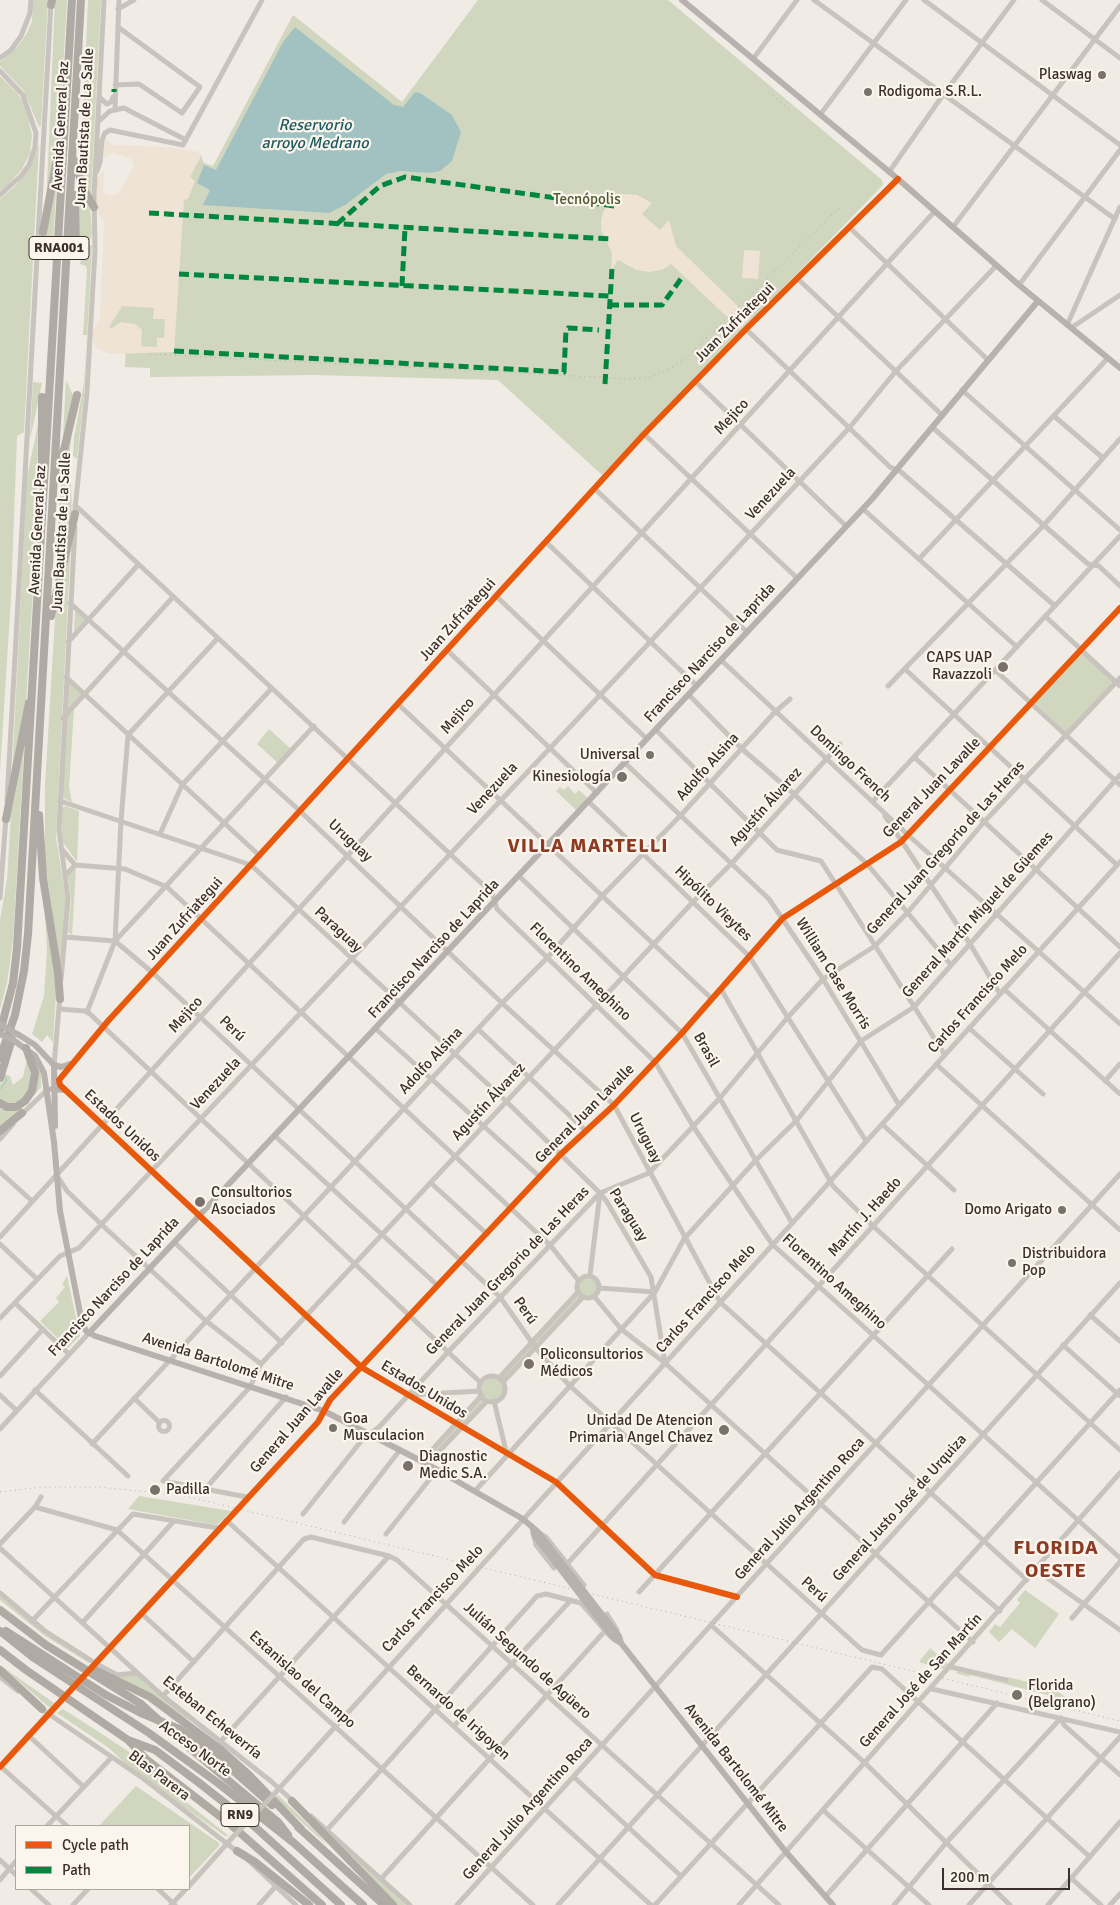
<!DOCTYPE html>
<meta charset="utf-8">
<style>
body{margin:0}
#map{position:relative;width:1120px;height:1905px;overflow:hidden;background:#f0ebe5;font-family:Signika,sans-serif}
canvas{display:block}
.legend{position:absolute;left:15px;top:1825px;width:175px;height:65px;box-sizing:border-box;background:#fbf5ee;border:1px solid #aea6a0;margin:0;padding:6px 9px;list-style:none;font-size:15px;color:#3b302b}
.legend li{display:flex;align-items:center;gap:10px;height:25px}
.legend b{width:25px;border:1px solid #aea6a0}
.scale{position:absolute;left:942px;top:1868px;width:128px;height:22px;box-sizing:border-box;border:2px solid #3b302b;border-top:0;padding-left:6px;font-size:15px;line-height:18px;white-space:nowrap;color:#3b302b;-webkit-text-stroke:4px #fbf5ee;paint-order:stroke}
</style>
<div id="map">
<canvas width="1120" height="1905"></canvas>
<ul class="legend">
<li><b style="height:6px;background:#e8590c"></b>Cycle path</li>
<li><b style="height:6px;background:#00873e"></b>Path</li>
</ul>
<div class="scale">200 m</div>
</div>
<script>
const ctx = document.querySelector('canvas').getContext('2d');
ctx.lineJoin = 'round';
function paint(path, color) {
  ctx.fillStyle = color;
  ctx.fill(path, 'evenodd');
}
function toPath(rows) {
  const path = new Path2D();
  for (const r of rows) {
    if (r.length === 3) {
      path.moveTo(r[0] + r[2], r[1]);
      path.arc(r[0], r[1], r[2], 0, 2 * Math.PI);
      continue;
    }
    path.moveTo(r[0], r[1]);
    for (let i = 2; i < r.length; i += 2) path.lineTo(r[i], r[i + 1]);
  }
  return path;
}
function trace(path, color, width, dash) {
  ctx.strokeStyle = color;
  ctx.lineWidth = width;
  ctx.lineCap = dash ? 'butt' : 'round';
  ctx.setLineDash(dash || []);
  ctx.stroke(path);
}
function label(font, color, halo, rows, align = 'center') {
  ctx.font = font + ' Signika,sans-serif';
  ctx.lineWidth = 4.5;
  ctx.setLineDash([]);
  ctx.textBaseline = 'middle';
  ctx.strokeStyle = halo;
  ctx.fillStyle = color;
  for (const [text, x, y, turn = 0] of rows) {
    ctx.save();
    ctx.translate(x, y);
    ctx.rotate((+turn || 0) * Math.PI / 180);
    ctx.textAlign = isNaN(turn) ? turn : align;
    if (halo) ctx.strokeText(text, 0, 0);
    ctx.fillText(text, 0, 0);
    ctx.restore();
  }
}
const green = toPath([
 [33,0,48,0,41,125,39,127,24,91,0,66,0,62,18,46,27,33,32,21],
 [55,0,67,0,60,120,46,209],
 [88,0,101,0,91,195,83,179,81,163],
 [478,0,668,0,882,180,883,185,602,475,498,380,315,375,150,377,150,368,125,367,126,345,105,334,108,271,200,154,204,163,213,166,293,15,402,102],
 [0,76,17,93,25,104,32,135,30,153,22,169,7,186,0,191],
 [39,144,25,412,24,432,17,436,11,598,0,771,0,199,15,186,30,167],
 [57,176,52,260,45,251,45,236],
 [78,185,90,207,92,233,91,239,79,245],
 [42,206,33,382,42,383,30,440],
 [92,245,84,394,77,459,73,456,74,438,84,382,87,335,83,335,87,270,86,266,80,264,84,247],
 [66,380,73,395,65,436,63,436],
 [74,416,70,450,72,518,55,582,60,491],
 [38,424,37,527,26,701,12,773,27,477],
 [71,538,56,838,66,900,62,959,59,959,45,862,45,785,55,619,59,590],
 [75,609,86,618,75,631,74,631],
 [1082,652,1114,683,1067,733,1034,702],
 [68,681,83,694,68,710],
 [74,710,69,787,72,802,62,798,66,717],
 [269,729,291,749,278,763,257,744],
 [24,749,13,940,7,983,0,1009,0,920,7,880,11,815],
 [568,786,575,794,579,790,588,798,576,810,556,791,560,787,564,790],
 [66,806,79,811,77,862,62,841,62,808],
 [76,868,72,935,68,932,71,901,68,876],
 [44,894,57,978,53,1042,47,1035,42,1042,32,1034,44,996,47,950],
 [27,1059,31,1076,30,1089,20,1102,10,1106,0,1101,0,1085,4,1074,10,1076,13,1085,23,1077],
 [36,1064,41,1073,41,1087,17,1114,0,1129,0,1106,12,1111,27,1102],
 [67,1276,80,1336,68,1348,40,1321,59,1302,56,1298,65,1287,62,1284],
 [588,1287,9],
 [578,1292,583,1297,503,1382,499,1378],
 [493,1389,11],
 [482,1395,487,1401,427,1464,428,1455],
 [139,1496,231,1511,217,1525,128,1509],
 [1025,1590,1059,1614,1035,1648,1012,1629,999,1642,989,1632,995,1624,1000,1627,1020,1603,1017,1600],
 [0,1596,45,1633,90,1662,89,1663,45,1636,0,1600],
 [930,1648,948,1664,943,1669,919,1662],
 [0,1665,17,1677,54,1703,50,1708],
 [99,1666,112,1674,138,1675,191,1722,165,1704,97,1668],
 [959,1670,1006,1683,1007,1677,1041,1685,1045,1682,1071,1701,970,1675,969,1677,956,1673],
 [63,1709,125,1749,171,1784,181,1798,229,1836,225,1836,133,1771,109,1748,57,1713],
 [136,1786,219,1843,219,1846,189,1878,189,1826,99,1826],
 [278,1795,319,1835,326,1844,275,1798],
 [344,1847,406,1905,396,1905,342,1849]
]);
const plaza = toPath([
 [105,138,113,145,166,147,200,152,200,158,190,177,195,181,188,199,184,200,174,352,108,354,97,348,93,343,93,331,100,318,104,222,96,209,97,177,104,170,103,192,108,195,118,194,134,166,131,159,113,153,103,158],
 [122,306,154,308,153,319,165,319,164,338,157,338,157,347,141,346,142,330,135,324,121,322,112,328,109,327],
 [623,194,637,195,652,203,642,214,660,230,669,220,676,246,750,318,740,329,671,264,662,270,649,272,636,270,618,260,613,268,611,268,612,253,601,230,601,221,603,212,611,199],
 [744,250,760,251,758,279,742,278]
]);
const water = toPath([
 [295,27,394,105,403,107,415,92,420,93,452,115,461,132,452,161,440,171,430,173,400,171,386,174,345,205,329,213,203,205,210,190,197,183,204,165,216,170,283,42]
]);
const stream = toPath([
 [0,1089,7,1080,5,1077]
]);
const minorTunnel = toPath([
 [55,1706,89,1670]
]);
const minor = toPath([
 [814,0,1115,219],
 [924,0,1120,145],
 [1042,0,1120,58],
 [118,9,134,0],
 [0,58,11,50,21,36,30,13,31,0],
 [753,59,797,0],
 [0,71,23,95,36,133,35,147,29,165,21,176,0,195],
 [115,85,139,84,182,113,200,87,118,27],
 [99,97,107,104,111,102,113,97],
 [115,108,119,0],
 [820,115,906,0],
 [98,122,110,111,124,108,186,140],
 [97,171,100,162,102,140,105,133,110,130,183,145,262,0],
 [889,172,943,95,1014,0],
 [849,227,988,360],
 [953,227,1120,6],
 [797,278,942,415],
 [1019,285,1120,150],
 [1067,325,1120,207],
 [1071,328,1120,295],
 [746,329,890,467,901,472,1055,606],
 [695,381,846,526],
 [962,390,1120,530],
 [1054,416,1103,458],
 [932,427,1088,564,1099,566,1120,586],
 [644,434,797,578],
 [595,489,747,632],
 [75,505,492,893,497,909,655,1062,693,1126,772,1244,1120,1558],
 [75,509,87,392,91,319,95,251,94,195,104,0],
 [863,509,1017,647],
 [546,542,697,686],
 [919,559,1108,358],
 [496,596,647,739],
 [70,603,300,811,502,1003,614,1105,720,1302,1027,1580],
 [1045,616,1120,686],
 [68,642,138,565],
 [448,651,597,793],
 [721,660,908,835,1120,1024],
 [906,670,1117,865],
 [995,670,1120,785],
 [66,677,260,856],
 [888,686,1044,525,1120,439],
 [689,695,741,748,794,794,868,865,951,965],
 [399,705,712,999],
 [63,718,173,597],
 [656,730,777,850,821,861,945,1055],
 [914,757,1120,947],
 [625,763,769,899,823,979,899,1105],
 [7,801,51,3],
 [60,801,251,865,507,1102,600,1193,607,1202,651,1277,665,1363],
 [873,801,1120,536],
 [589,802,749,956,866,1141],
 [885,816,970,944,1000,994],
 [160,834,182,785,272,688],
 [61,848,75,865,125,869,167,887,550,1245,578,1280],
 [65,876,75,865],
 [519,876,682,1033,792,1223],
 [0,898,6,817],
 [65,937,115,941,153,973,500,1297,535,1347,569,1385,862,1650,881,1655,1120,1390],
 [115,941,121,821,128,735,218,638],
 [61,980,68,899,59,830,75,527],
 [721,989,833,1186,873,1226,1120,1450],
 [1004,989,1120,1094],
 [59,1009,85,1011,90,1014,481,1383],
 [87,1012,115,941,314,726],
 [969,1028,1043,1094],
 [376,1029,540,1177],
 [478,1029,586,1131],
 [936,1064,1120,1230],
 [54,1065,60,996],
 [1105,1081,1120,1064],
 [20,1116,47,1090],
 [882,1124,954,1190],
 [275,1136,438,1286],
 [0,1139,13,1124],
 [0,1172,32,1201],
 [58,1177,67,1191,101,1224,205,1320,261,1364],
 [431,1183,487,1234],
 [0,1237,935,211],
 [174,1242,282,1343],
 [0,1244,37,1279],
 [590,1275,600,1193],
 [588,1287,11],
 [599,1288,655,1292],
 [594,1296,621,1329,665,1363,973,1642],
 [15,1303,69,1354],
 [1090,1315,1120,1341],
 [0,1318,60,1256,79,1248,651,641,850,427,896,371,996,266],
 [1063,1345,1120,1396],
 [0,1376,43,1329],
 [492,1389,13],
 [499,1378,578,1292],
 [503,1382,583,1297],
 [35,1390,128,1476],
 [0,1395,16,1410],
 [409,1395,480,1391],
 [134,1398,160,1423],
 [494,1401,507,1455],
 [164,1426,5.5],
 [0,1429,89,1333],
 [92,1444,502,1003,547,958,603,895,681,815,775,712,790,699],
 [422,1461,482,1395],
 [427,1464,487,1401],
 [163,1481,250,1387,261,1364,692,903,732,863,840,744],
 [163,1481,247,1497],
 [205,1489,286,1397],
 [475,1491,655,1292,684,1239,756,1160,797,1120,861,1041,914,1007,1120,775],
 [35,1507,117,1530,533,1905],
 [303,1514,362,1440,379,1427,449,1351,600,1193,649,1173,719,1099,788,1017,823,979,875,946,908,912,984,822,1120,678],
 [226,1520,651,1905],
 [344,1522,400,1450],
 [539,1533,546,1537,584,1585],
 [386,1534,437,1470],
 [534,1536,536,1545,554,1568],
 [0,1544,35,1507,41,1497],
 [0,1548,163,1696,272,1782,294,1802],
 [567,1564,1120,953],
 [1036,1570,1120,1630],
 [956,1573,1000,1611],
 [639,1592,952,1249],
 [0,1593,45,1631,95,1663,117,1675,136,1673],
 [737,1597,655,1575,556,1482,361,1367,60,1085,59,1080,108,1021,644,434,746,329,898,179],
 [141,1613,194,1662],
 [607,1614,617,1630],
 [1072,1618,1120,1562],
 [32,1621,133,1514,218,1528],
 [83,1622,174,1521],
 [712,1626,865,1763,1010,1905],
 [92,1666,318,1422,330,1400,561,1154,614,1105,682,1033,783,918,901,842,1120,608],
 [951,1667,1006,1680],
 [0,1677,18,1691],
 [932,1689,1120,1732],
 [163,1696,304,1539,311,1537,389,1556,397,1560,779,1905],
 [40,1708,144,1779,239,1853],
 [1061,1718,1064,1725,1120,1775],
 [454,1726,571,1600],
 [28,1735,84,1787],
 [220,1742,389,1556],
 [0,1766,67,1826],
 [0,1767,55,1706],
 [574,1777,681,1876],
 [275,1793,1120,862],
 [824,1811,929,1905],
 [311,1816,410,1905],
 [47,1826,112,1757],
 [327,1830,537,1596,546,1594,581,1603,610,1636],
 [0,1860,16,1875],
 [248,1860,296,1905],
 [1071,1878,1101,1905],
 [381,1879,604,1632],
 [0,1880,16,1861],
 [189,1886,232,1838],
 [31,1889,49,1905],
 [158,1889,175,1905],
 [825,1897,997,1703],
 [73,1905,88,1889],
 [171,1905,186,1889],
 [259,1905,276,1886],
 [457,1905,1120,1174],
 [558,1905,1120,1283],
 [655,1905,872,1667,882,1669,1090,1857],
 [739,1905,1120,1473],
 [894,1905,946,1843,1061,1718],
 [969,1905,1120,1737],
 [1048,1905,1120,1822],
 [1110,1905,1120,1894]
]);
const major = toPath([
 [682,0,898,179,1019,285,1120,368],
 [19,1035,35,1045,54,1065,61,1067,70,1064],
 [16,1042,35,1056,44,1073,54,1142,60,1211,82,1323,86,1331,95,1336,324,1411,427,1464,523,1519,538,1532,619,1636,621,1643,786,1852,833,1905],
 [54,1065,55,1126],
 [52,1089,65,1090],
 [89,1333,872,499,1038,301],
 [533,1529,534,1535,614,1639,621,1643]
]);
const highway = toPath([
 [51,5,52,0],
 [74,160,84,190,94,207],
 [75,195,76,256],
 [43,232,61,138],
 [58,475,77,395],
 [42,477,42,397],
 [51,616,75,514],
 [39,815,43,878,58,973,60,999],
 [6,819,29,703],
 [0,1032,13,983,17,948,72,0],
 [0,1058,15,1015,24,971,28,934,81,0],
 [0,1078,12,1039],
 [0,1103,7,1107,16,1107,25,1101,32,1091,35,1073,26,1048],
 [0,1131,22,1113],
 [0,1610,46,1645,141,1704,186,1745,278,1822,288,1835],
 [0,1631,34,1658,149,1733,218,1783,294,1843,363,1905],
 [6,1631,106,1695,141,1713],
 [0,1650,26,1670,128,1740,155,1750,198,1782,254,1826,341,1905],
 [0,1670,42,1709],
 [97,1671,150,1697,221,1750,249,1775,301,1829],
 [179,1729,212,1752,272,1805],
 [128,1740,147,1760,230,1824,322,1905],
 [292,1801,393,1905],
 [298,1827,384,1905],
 [237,1851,255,1862,309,1905]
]);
const rail = toPath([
 [769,92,790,110],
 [150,354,632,379,651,377,666,371,685,359,839,208],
 [0,1492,42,1487,99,1487,185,1496,1120,1721]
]);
const minorBridge = toPath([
 [232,1838,275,1793]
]);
const majorBridge = toPath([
 [0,1024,19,1035],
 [0,1034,16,1042]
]);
const highwayBridge = toPath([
 [141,1713,179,1729]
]);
const quiet = toPath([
 [114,92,114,89],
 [149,213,612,239],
 [337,224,380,186,405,177,614,206],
 [179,274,610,296],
 [402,286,405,228],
 [609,305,662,305,683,276],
 [174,351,564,372,566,330,568,328,599,330],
 [605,384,612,268]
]);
const cycleway = toPath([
 [737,1597,655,1575,556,1482,361,1367,60,1085,59,1080,108,1021,644,434,746,329,898,179],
 [0,1767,318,1422,330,1400,561,1154,614,1105,682,1033,783,918,901,842,1120,608]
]);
const markers = [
 [1102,75,5,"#7a716c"],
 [868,92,5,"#7a716c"],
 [1003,667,6,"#7a716c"],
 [650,755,5,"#7a716c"],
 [622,777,6,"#7a716c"],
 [200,1202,6,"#7a716c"],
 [1062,1210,5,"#7a716c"],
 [1012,1263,5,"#7a716c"],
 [529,1364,6,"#7a716c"],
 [333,1428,5,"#7a716c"],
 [724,1430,6,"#7a716c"],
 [408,1466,6,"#7a716c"],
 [155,1490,6,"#7a716c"],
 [1017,1695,6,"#7a716c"]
];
const shields = [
 [59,248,60],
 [240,1815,38]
];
const shieldNames = [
 ["RNA001",59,248],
 ["RN9",240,1815]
];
const poiNames = [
 ["Plaswag",1092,75,"right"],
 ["Rodigoma S.R.L.",878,92],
 ["CAPS UAP",992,658,"right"],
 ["Ravazzoli",992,675,"right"],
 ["Universal",640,755,"right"],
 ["Kinesiología",611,777,"right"],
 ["Consultorios",211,1193],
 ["Asociados",211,1210],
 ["Domo Arigato",1052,1210,"right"],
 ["Distribuidora",1022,1254],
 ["Pop",1022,1271],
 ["Policonsultorios",540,1355],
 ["Médicos",540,1372],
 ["Goa",343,1419],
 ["Musculacion",343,1436],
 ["Unidad De Atencion",713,1421,"right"],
 ["Primaria Angel Chavez",713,1438,"right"],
 ["Diagnostic",419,1457],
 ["Medic S.A.",419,1474],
 ["Padilla",166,1490],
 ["Florida",1028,1686],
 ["(Belgrano)",1028,1703]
];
const streetNames = [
 ["Avenida General Paz",61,126,-87],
 ["Juan Bautista de La Salle",85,128,-87],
 ["Juan Zufriategui",735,323,-45],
 ["Mejico",732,417,-47],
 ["Venezuela",771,494,-47],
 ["Avenida General Paz",38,530,-87],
 ["Juan Bautista de La Salle",62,532,-87],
 ["Juan Zufriategui",458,620,-48],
 ["Francisco Narciso de Laprida",710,653,-47],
 ["Mejico",458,716,-49],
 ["Domingo French",850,764,43],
 ["Adolfo Alsina",708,767,-48],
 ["General Juan Lavalle",932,788,-46],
 ["Venezuela",493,789,-47],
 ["Agustín Álvarez",766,807,-48],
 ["Uruguay",350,841,43],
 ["General Juan Gregorio de Las Heras",946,848,-48],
 ["Hipólito Vieytes",713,904,44],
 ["General Martín Miguel de Güemes",978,915,-48],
 ["Juan Zufriategui",185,919,-48],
 ["Paraguay",338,930,43],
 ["Francisco Narciso de Laprida",434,949,-47],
 ["Florentino Ameghino",580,972,44],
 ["William Case Morris",833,974,58],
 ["Carlos Francisco Melo",978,999,-48],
 ["Mejico",186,1015,-48],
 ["Perú",232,1029,44],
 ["Brasil",706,1050,61],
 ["Adolfo Alsina",431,1061,-47],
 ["Venezuela",216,1084,-47],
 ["Agustín Álvarez",489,1102,-47],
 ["General Juan Lavalle",585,1114,-45],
 ["Estados Unidos",122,1126,43],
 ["Uruguay",645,1138,63],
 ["Paraguay",628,1215,58],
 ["Martín J. Haedo",865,1217,-48],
 ["General Juan Gregorio de Las Heras",508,1271,-46],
 ["Florentino Ameghino",834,1282,42],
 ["Francisco Narciso de Laprida",114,1287,-47],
 ["Carlos Francisco Melo",706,1299,-48],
 ["Perú",525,1311,55],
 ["Avenida Bartolomé Mitre",218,1362,18],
 ["Estados Unidos",424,1390,31],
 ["General Juan Lavalle",297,1421,-49],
 ["General Justo José de Urquiza",900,1508,-48],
 ["General Julio Argentino Roca",800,1509,-48],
 ["Perú",814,1590,42],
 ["Carlos Francisco Melo",433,1599,-47],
 ["Julián Segundo de Agüero",527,1661,42],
 ["Estanislao del Campo",302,1680,42],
 ["General José de San Martín",921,1681,-48],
 ["Bernardo de Irigoyen",458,1713,42],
 ["Esteban Echeverría",212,1718,39],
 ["Acceso Norte",195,1749,36],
 ["Avenida Bartolomé Mitre",736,1768,52],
 ["Blas Parera",159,1776,37],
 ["General Julio Argentino Roca",528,1809,-48]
];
const parkNames = [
 ["Tecnópolis",587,200]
];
const waterNames = [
 ["Reservorio",315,126],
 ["arroyo Medrano",315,144]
];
const districtNames = [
 ["VILLA MARTELLI",588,847],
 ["FLORIDA",1056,1549],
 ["OESTE",1056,1572]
];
paint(green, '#d1d6bf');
paint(plaza, '#eee3d5');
paint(water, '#a1c2c1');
trace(stream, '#a1c2c1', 1);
trace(minorTunnel, '#ccc6c0', 5, [5, 2.5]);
trace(minor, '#c9c3be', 5);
trace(major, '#b8b1ad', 6);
trace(highway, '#afaaa4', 8);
trace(rail, '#b1aca8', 1, [1, 4]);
trace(minorBridge, '#c9c3be', 5);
trace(majorBridge, '#b8b1ad', 6);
trace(highwayBridge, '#afaaa4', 8);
trace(quiet, '#00873e', 5, [10, 5]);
trace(cycleway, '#e8590c', 6);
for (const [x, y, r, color] of markers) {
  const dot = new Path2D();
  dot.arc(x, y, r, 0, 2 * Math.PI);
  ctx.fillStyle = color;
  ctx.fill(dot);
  trace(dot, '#fbf5ee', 2);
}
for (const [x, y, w] of shields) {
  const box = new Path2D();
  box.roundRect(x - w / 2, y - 11.5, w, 23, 4);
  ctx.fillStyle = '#fbf5ee';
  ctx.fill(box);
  trace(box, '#3b302b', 1);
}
label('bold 14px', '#3b302b', null, shieldNames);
label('15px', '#3b302b', '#fbf5ee', poiNames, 'left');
label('15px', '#3b302b', '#fbf5ee', streetNames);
label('15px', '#4a5a2e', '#fbf5ee', parkNames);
label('italic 16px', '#1f5a5e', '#fbf5ee', waterNames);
ctx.letterSpacing = '1px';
label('bold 20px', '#8c3b22', '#fbf5ee', districtNames);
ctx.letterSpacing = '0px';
</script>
